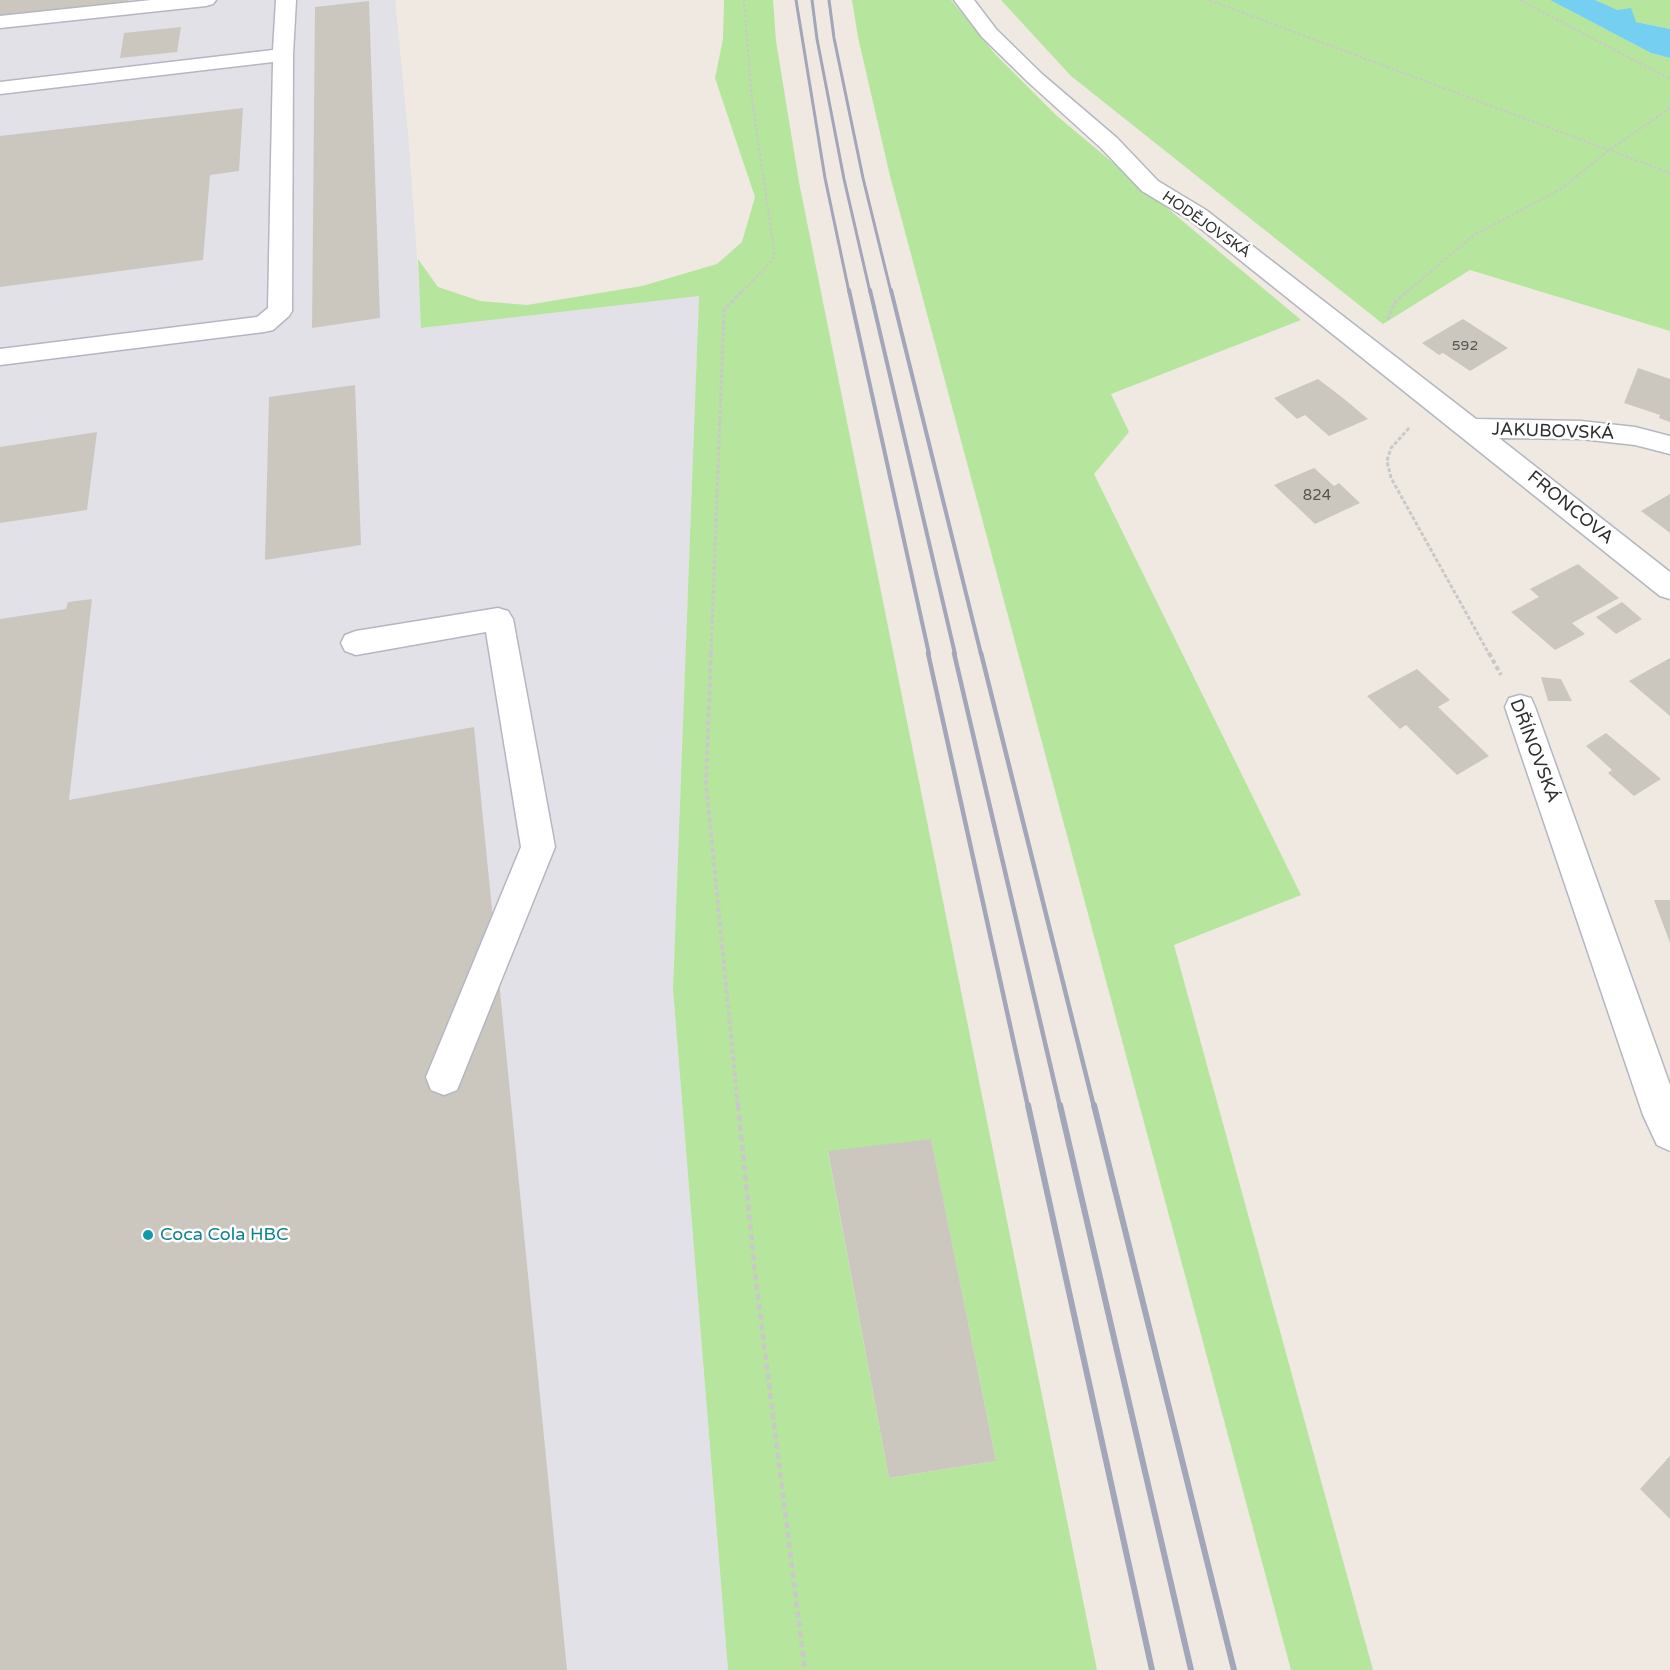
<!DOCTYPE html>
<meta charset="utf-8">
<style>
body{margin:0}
canvas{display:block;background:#efe9e1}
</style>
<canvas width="1670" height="1670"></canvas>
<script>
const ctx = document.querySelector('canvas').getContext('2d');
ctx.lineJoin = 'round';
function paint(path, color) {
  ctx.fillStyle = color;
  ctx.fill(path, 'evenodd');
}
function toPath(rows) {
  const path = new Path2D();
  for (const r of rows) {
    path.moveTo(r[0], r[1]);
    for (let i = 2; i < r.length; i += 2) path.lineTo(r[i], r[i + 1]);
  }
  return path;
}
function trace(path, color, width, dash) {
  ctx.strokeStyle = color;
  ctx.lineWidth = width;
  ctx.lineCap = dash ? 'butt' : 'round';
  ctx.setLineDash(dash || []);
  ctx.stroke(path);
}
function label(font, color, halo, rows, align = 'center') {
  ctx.font = font + ' "Varela Round",sans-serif';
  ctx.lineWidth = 5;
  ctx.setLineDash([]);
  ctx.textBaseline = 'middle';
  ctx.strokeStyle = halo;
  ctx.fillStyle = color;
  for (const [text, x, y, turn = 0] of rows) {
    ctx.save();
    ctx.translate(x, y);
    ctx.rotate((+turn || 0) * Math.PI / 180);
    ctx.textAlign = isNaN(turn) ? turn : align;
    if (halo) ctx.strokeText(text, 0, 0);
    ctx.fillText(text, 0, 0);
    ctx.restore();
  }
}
const industrial = toPath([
 [0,0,395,0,408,132,422,328,699,296,673,989,728,1670,0,1670]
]);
const green = toPath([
 [724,0,773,0,776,41,799,182,1097,1670,728,1670,673,989,699,296,421,328,418,259,438,287,480,301,527,305,642,286,717,264,742,242,755,197,715,78,723,39],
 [931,1140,996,1461,889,1478,828,1152],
 [852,0,951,0,995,54,1057,116,1301,320,1111,394,1129,432,1094,474,1301,895,1174,945,1373,1670,1291,1670,890,176,858,37],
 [1001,0,1550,0,1651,53,1670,58,1670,331,1470,270,1383,324,1071,76],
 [1595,0,1670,0,1670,29,1636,22]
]);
const water = toPath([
 [1550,0,1595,0,1617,10,1631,8,1636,22,1670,29,1670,58,1651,53]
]);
const building = toPath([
 [0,0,128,0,129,2,0,15],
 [369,1,380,318,312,328,315,7],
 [181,27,177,52,120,58,124,33],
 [243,108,239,171,210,175,203,260,0,287,0,136],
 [1463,319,1508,348,1470,371,1443,353,1439,355,1422,343],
 [1638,368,1670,379,1670,422,1659,418,1660,415,1624,403],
 [1318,379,1343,398,1368,419,1329,436,1305,415,1297,419,1274,398],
 [355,385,361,545,265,560,269,397],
 [97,432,87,510,0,523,0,447],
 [1314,468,1334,486,1339,483,1360,503,1315,524,1274,485],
 [1670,494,1670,533,1641,511],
 [1578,564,1619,598,1572,623,1585,634,1555,650,1511,612,1539,597,1530,589],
 [92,599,69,800,474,727,567,1670,0,1670,0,619,66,609,68,602],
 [1622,602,1642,619,1616,634,1596,617],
 [1670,658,1670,716,1629,681],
 [1417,669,1450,700,1438,707,1489,756,1457,775,1406,725,1400,729,1367,696],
 [1541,677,1561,679,1572,701,1548,701],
 [1606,733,1661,779,1634,796,1608,773,1612,770,1586,746],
 [1654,900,1670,900,1670,943],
 [931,1139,996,1461,889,1478,828,1151],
 [1670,1456,1670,1519,1640,1489]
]);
const pathFar3 = toPath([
 [1209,0,1670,173],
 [1520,0,1670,79],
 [742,292,775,257,752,99,744,0],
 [1407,292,1474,235,1561,189,1609,150,1670,108]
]);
const pathFar2 = toPath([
 [1388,320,1394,303,1409,290],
 [1409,428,1391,448,1387,461,1391,478,1489,654],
 [711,654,724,310,743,290]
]);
const pathFar1 = toPath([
 [711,653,706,783,738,1107],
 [1489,653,1501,675]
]);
const path = toPath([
 [738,1105,756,1281,805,1670]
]);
const minor = toPath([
 [151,0,216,0,213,4,206,6,0,28,0,16,151,0],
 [276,0,296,0,293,55,292,311,289,316,273,330,264,332,0,365,0,349,257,317,268,308,273,62,0,94,0,82,273,50,276,0],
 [954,0,974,0,996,29,1042,74,1117,138,1158,181,1206,210,1476,419,1581,421,1635,427,1670,436,1670,454,1635,445,1581,439,1499,438,1670,572,1670,599,1660,596,1190,220,1142,191,1101,148,1028,82,982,37,954,0],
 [498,608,508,611,513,619,555,847,457,1090,444,1095,431,1090,426,1077,521,847,486,632,356,655,345,651,341,643,345,635,356,631,498,608],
 [1520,695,1531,698,1535,707,1670,1085,1670,1151,1657,1145,1643,1115,1505,707,1509,698,1520,695]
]);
const railFar3 = toPath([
 [796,0,825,178,849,292],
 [812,0,817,39,844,179,870,292],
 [829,0,834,38,863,178,891,292]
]);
const railFar2 = toPath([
 [849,290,929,654],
 [870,290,955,654],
 [891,290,981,654]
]);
const railFar1 = toPath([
 [928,653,1028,1107],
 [954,653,1060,1107],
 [981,653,1094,1107]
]);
const rail = toPath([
 [1028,1105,1152,1670],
 [1060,1105,1191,1670],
 [1094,1105,1234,1670]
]);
const markers = [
 [148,1235,6,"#0f9aa8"]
];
const farNumbernames = [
 ["592",1465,346]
];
const farStreetnames = [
 ["HODĚJOVSKÁ",1206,225,35]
];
const numberNames = [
 ["824",1317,496]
];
const streetNames = [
 ["JAKUBOVSKÁ",1553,432,2],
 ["FRONCOVA",1570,508,39],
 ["DŘÍNOVSKÁ",1534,751,69]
];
const cultureNames = [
 ["Coca Cola HBC",160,1235]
];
paint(industrial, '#e3e1e8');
paint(green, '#b6e59e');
paint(water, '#75cff0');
paint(building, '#cbc7bf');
trace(minor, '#b4b7c1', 3);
trace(pathFar3, '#c9c9c9', 2, [3, 2]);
trace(pathFar2, '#c9c9c9', 3, [4, 2]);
trace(pathFar1, '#c9c9c9', 4, [4.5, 3]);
trace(path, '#c9c9c9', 4.5, [6, 4]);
paint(minor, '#fff');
trace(railFar3, '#a3a6b8', 3);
trace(railFar2, '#a3a6b8', 4);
trace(railFar1, '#a3a6b8', 4.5);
trace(rail, '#a3a6b8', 6);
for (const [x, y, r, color] of markers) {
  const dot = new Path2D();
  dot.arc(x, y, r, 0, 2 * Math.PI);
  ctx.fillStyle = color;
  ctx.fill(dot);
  trace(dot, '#fff', 2);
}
label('14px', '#555452', null, farNumbernames);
label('15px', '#2e2e2e', '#fff', farStreetnames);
label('15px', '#555452', null, numberNames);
label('18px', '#2e2e2e', '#fff', streetNames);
label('18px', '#0d838f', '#fff', cultureNames, 'left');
</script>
